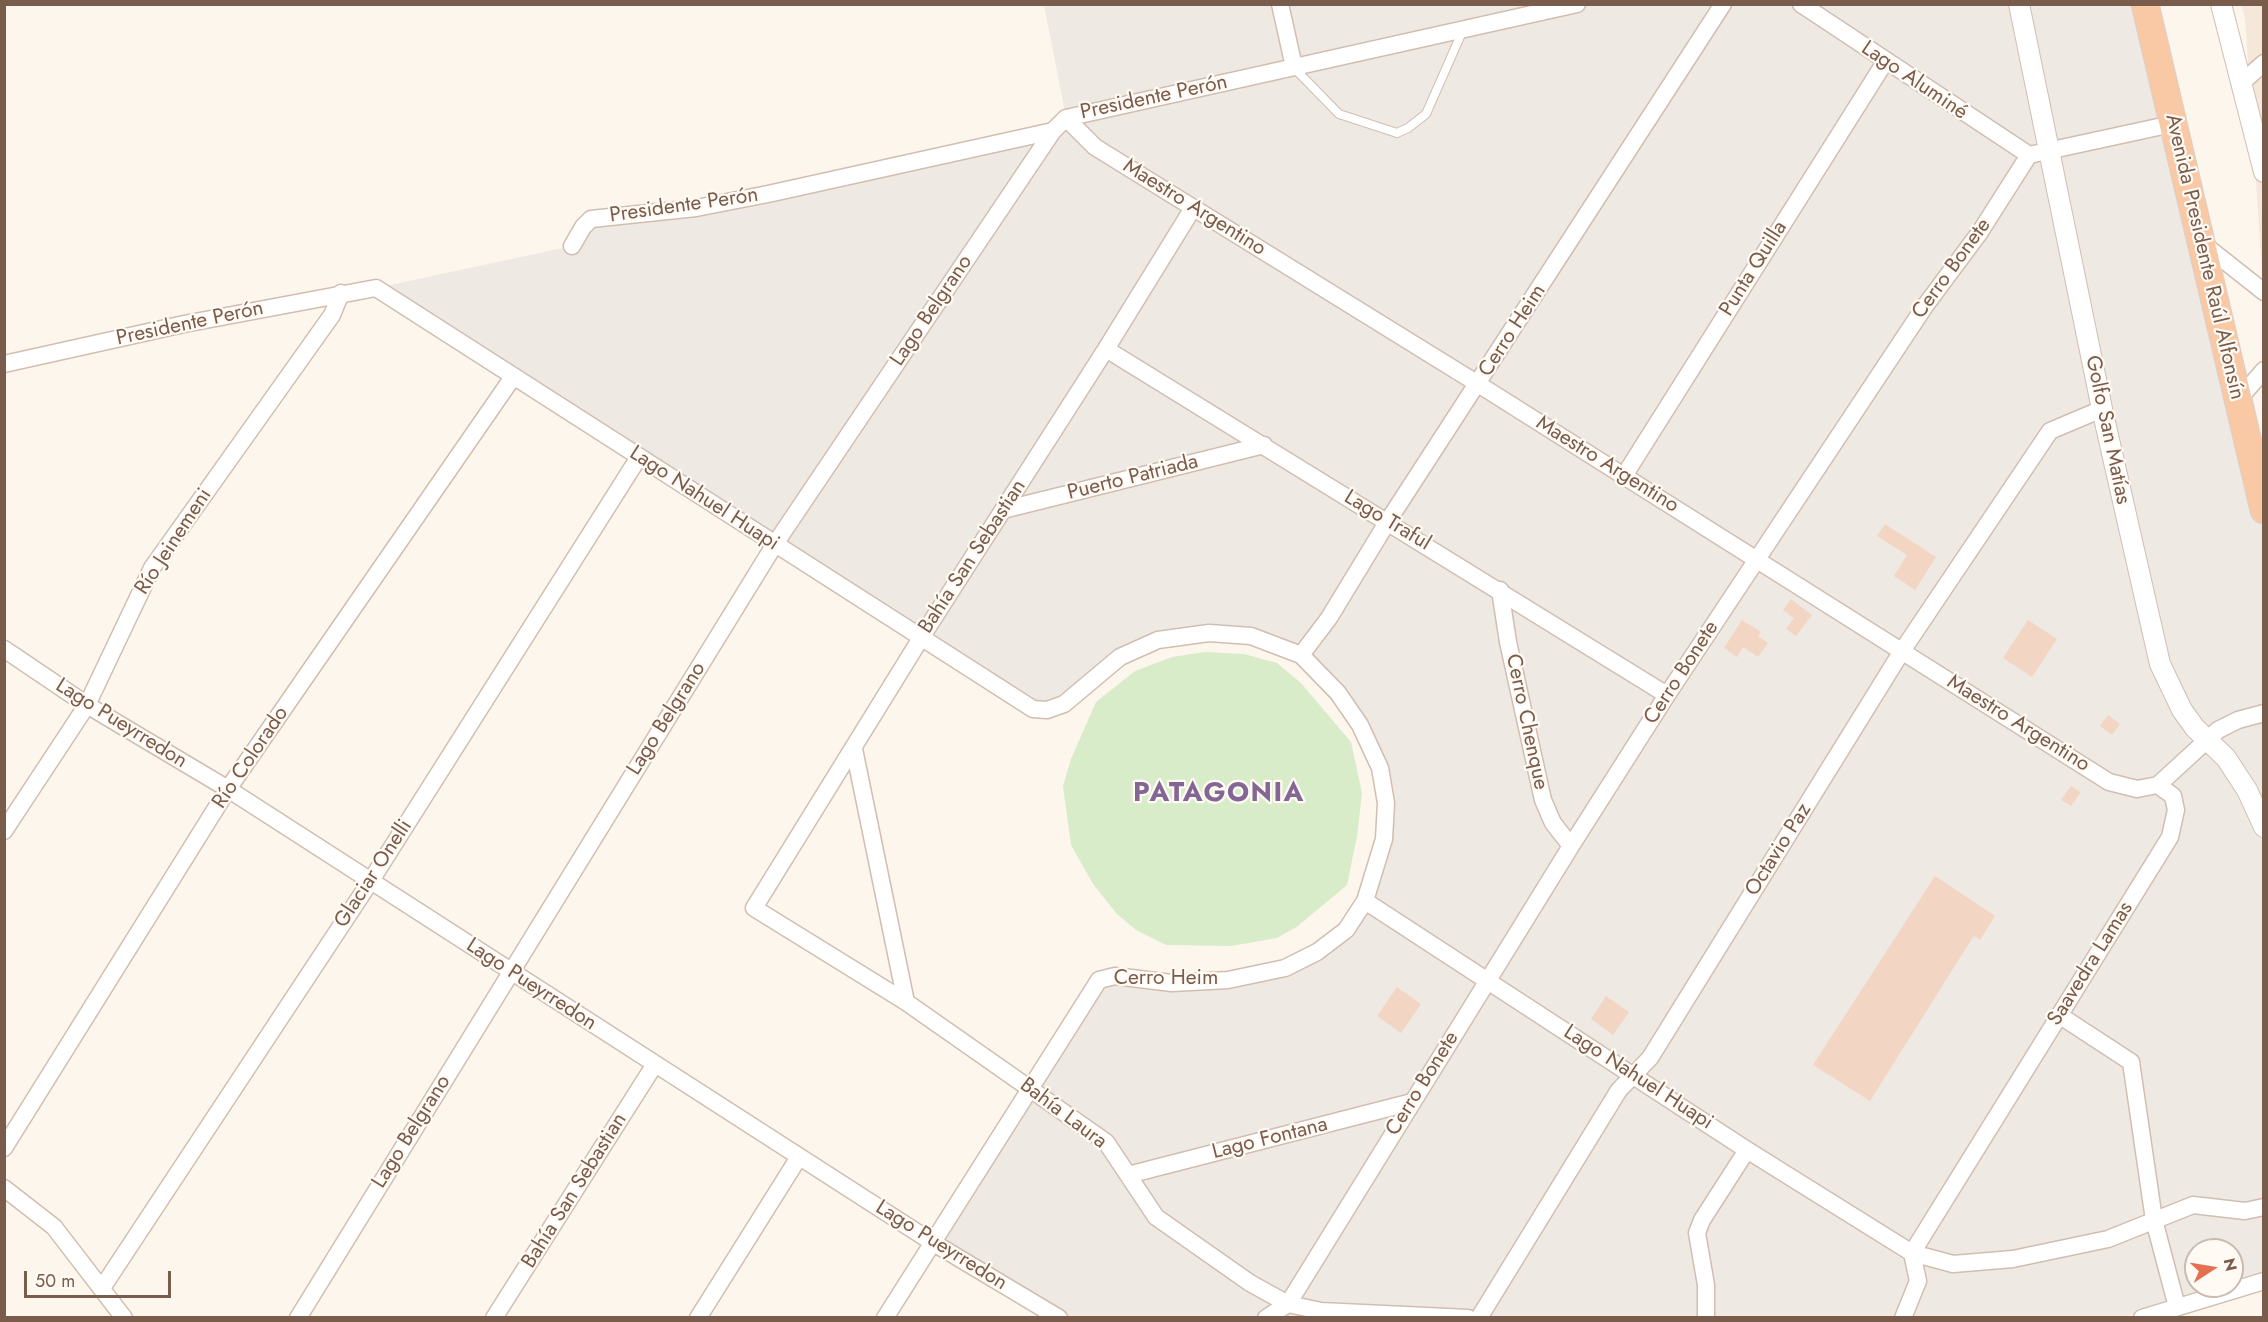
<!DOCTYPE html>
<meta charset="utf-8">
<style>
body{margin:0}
#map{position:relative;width:2268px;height:1322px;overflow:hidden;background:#fdf6ec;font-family:Jost,sans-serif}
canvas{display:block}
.frame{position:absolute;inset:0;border:6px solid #7a5c4d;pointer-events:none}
.north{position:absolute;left:2184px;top:1238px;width:60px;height:60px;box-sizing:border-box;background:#fffaf3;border:2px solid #cabbb1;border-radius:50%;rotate:78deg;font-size:16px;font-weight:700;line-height:24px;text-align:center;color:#7a5c4d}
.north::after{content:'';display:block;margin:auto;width:21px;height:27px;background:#e76f51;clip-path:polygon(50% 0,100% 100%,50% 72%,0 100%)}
.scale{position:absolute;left:24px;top:1271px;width:147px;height:27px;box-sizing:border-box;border:3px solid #7a5c4d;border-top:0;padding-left:8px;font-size:18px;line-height:21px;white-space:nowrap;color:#7a5c4d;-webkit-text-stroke:4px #fffaf3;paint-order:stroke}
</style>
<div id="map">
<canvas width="2268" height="1322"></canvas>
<div class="frame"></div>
<div class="north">N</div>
<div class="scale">50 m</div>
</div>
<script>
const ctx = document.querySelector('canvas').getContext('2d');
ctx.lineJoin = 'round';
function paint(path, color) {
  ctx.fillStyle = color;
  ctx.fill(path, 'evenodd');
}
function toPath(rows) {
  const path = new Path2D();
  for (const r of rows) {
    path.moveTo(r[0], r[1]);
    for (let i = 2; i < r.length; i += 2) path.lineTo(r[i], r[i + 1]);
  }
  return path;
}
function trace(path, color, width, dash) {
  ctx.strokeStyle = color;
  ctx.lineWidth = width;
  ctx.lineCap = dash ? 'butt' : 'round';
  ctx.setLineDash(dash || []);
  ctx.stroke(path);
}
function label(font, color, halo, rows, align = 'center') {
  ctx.font = font + ' Jost,sans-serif';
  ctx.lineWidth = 4.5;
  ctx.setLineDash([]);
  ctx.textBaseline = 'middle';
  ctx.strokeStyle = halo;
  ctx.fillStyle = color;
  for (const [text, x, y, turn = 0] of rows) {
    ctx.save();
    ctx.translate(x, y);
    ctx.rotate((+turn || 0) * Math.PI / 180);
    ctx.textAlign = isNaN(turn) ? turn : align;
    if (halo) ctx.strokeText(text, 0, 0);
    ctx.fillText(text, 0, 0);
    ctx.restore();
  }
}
const residential = toPath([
 [2241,5,2263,5,2263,286,2245,18]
]);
const industrial = toPath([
 [1044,5,2145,5,2263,510,2263,1287,2117,1318,1059,1317,932,1242,1099,980,1228,980,1317,952,1365,901,1386,803,1360,725,1300,655,1252,636,1158,640,1047,710,376,288,572,246,583,227,616,215,1038,134,1066,117],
 [2196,1250,2232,1250,2232,1286,2196,1286]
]);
const green = toPath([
 [1205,652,1244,654,1277,663,1301,683,1351,742,1362,793,1357,836,1347,885,1298,926,1277,938,1231,946,1166,945,1136,930,1117,914,1093,884,1071,845,1063,786,1071,759,1096,702,1135,671,1172,657]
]);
const building = toPath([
 [1885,524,1936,557,1915,590,1894,576,1907,555,1877,536],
 [1791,599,1812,615,1796,636,1786,629,1794,618,1783,610],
 [1742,620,1761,632,1758,636,1768,643,1758,657,1743,647,1737,657,1724,648],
 [2028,620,2057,639,2032,677,2003,658],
 [2108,715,2120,724,2112,735,2100,726],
 [2071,786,2081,792,2071,806,2061,800],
 [1935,876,1995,916,1980,940,1974,936,1966,948,1870,1101,1813,1065],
 [1397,987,1421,1004,1401,1033,1377,1016],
 [1606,996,1629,1012,1613,1035,1591,1019]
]);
const service = toPath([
 [1294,68,1339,114,1397,133,1408,128,1426,114,1463,30]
]);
const minor = toPath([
 [1280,4,1294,67],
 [1801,4,2029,155],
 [2240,84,2264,63],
 [1066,118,1095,147,1478,384,2109,782,2137,789,2158,785],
 [1193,208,1106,349,921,638,754,908,906,1002,1106,1142,1156,1217,1250,1283,1288,1304,1321,1311,1468,1318],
 [2202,243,2264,292],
 [572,246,583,227,591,219,696,208,768,194,1053,131,1066,118,1577,4],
 [1106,349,1667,695],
 [4,364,184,324,376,288,1033,709,1047,710,1064,704,1120,657,1158,640,1209,633,1251,636,1301,655,1338,693,1360,725,1380,768,1386,803,1384,839,1365,901,1346,930,1317,952,1285,968,1228,980,1172,983,1115,976,1099,980,885,1318],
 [2238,400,2264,370],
 [1624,476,1885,62],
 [1003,510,1264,445],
 [1500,590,1508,642,1543,800,1553,823,1571,846],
 [4,649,87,705,228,789,932,1242,1059,1318],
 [1301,655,1329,618,1388,521,1723,4],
 [854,749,906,1002],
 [2158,785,2218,730,2238,720,2264,713],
 [4,831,87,705,152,568,332,315,341,293],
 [1365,901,1747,1150,1912,1253,2170,837,2176,810,2173,796,2158,785],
 [2059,1015,2131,1062,2154,1220,2177,1307],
 [4,1148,228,789,513,377],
 [1128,1175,1412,1102],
 [4,1188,54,1227,124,1318],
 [102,1288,370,882,639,457],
 [298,1318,775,544,1053,131],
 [494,1318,655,1064],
 [698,1318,799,1157],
 [1266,1318,1288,1304,1571,846,1667,695,1925,306,1980,232,2029,155,2172,124],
 [1479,1318,1619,1090,1650,1058,1902,651,2050,431,2102,409],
 [1706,1318,1706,1285,1697,1233,1702,1220,1747,1150],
 [1903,1318,1918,1281,1912,1253,1953,1264,2013,1259,2108,1239,2193,1205,2245,1211,2264,1207],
 [2142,1318,2264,1281]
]);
const tertiary = toPath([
 [2019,4,2102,409,2160,664,2182,710,2195,728,2226,758,2247,790,2264,827],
 [2221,4,2264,172]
]);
const trunk = toPath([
 [2145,4,2264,510]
]);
const streetNames = [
 ["Lago Aluminé",1914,81,34],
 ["Presidente Perón",1154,98,-12],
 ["Presidente Perón",684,206,-8],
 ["Maestro Argentino",1194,208,32],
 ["Avenida Presidente Raúl Alfonsín",2204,257,77],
 ["Punta Quilla",1754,269,-58],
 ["Cerro Bonete",1952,269,-54],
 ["Lago Belgrano",932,311,-56],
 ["Presidente Perón",190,324,-12],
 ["Cerro Heim",1513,331,-57],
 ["Golfo San Matías",2107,430,78],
 ["Maestro Argentino",1607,465,32],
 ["Puerto Patriada",1133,478,-14],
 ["Lago Nahuel Huapi",704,499,33],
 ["Lago Traful",1387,521,31],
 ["Río Jeinemeni",174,542,-57],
 ["Bahía San Sebastian",973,557,-57],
 ["Cerro Bonete",1682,673,-57],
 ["Lago Belgrano",667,719,-58],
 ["Cerro Chenque",1526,722,78],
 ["Lago Pueyrredon",121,724,32],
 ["Maestro Argentino",2018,724,32],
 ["Río Colorado",251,758,-56],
 ["Octavio Paz",1779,850,-58],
 ["Glaciar Onelli",374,874,-57],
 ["Saavedra Lamas",2091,964,-58],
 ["Cerro Heim",1166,979],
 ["Lago Pueyrredon",531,985,33],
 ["Lago Nahuel Huapi",1638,1078,33],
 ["Cerro Bonete",1423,1084,-58],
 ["Bahía Laura",1063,1114,37],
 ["Lago Belgrano",412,1132,-58],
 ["Lago Fontana",1270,1139,-14],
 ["Bahía San Sebastian",575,1191,-58],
 ["Lago Pueyrredon",941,1246,32]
];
const districtNames = [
 ["PATAGONIA",1219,794]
];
paint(residential, '#f5e8da');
paint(industrial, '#efe9e4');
paint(green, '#d8ecc9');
paint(building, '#f3d5c3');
trace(service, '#d1beb0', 10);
trace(minor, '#d1beb0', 19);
trace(tertiary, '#d1beb0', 22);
trace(trunk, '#dad1cd', 29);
trace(service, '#fff', 8);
trace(minor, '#fff', 16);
trace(tertiary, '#fff', 20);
trace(trunk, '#f9c8a4', 27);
label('21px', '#7a5c4d', '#fffaf3', streetNames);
ctx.letterSpacing = '1.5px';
label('bold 27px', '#846695', '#fffaf3', districtNames);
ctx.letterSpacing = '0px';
</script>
